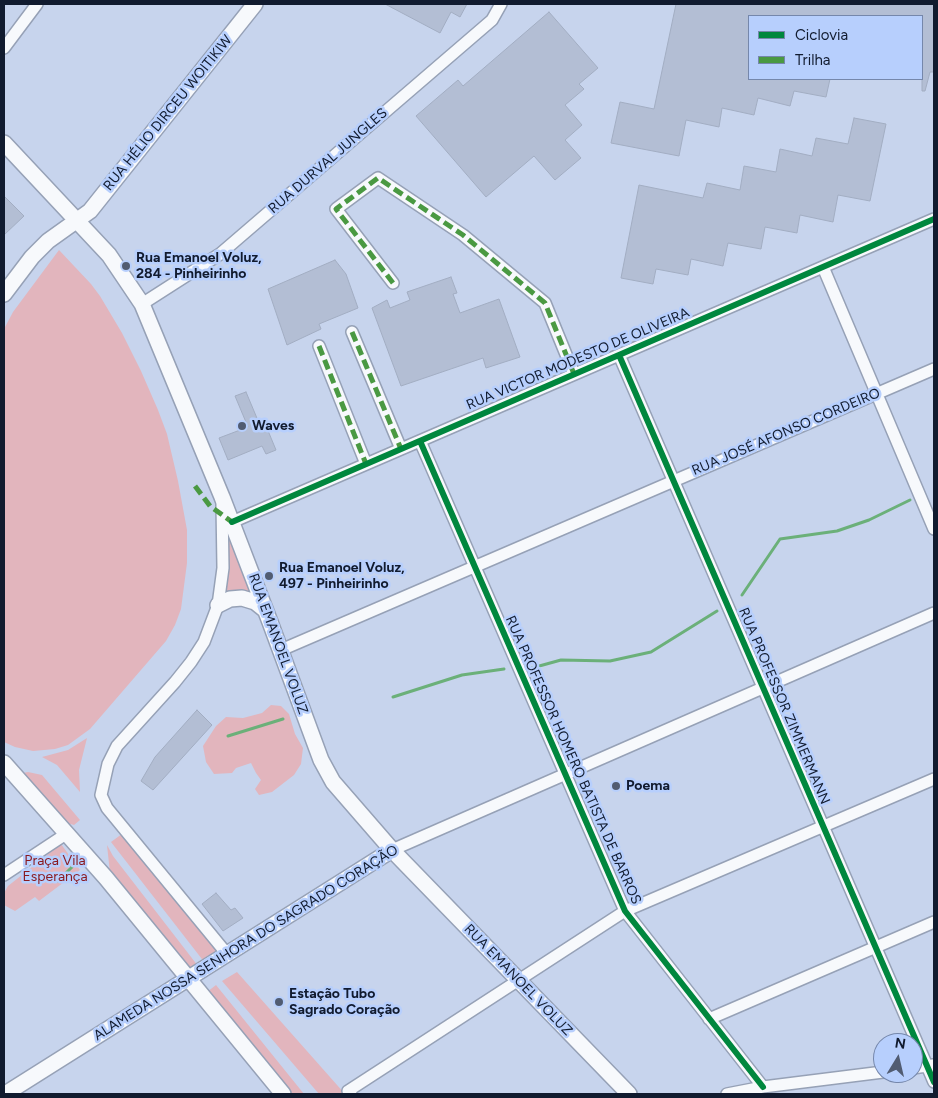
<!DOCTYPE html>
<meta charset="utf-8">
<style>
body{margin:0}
#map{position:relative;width:938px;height:1098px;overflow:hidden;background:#c7d4ed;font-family:Figtree,sans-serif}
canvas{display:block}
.frame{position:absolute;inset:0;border:5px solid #111b2f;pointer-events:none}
.legend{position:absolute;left:748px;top:15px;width:175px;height:65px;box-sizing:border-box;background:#b7cffd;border:1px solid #7587ab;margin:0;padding:6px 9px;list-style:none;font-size:15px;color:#111b2f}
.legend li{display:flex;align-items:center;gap:10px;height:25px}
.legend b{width:25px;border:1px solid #7587ab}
.north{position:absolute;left:873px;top:1033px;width:50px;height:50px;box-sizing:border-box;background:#b7cffd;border:1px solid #7587ab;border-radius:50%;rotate:9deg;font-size:14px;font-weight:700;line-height:20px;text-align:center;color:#111b2f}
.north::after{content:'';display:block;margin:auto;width:18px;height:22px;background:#515c72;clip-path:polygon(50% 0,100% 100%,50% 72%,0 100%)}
</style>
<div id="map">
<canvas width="938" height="1098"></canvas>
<div class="frame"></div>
<ul class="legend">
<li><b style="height:6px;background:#00873e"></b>Ciclovia</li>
<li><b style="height:6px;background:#4a9942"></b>Trilha</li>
</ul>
<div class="north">N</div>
</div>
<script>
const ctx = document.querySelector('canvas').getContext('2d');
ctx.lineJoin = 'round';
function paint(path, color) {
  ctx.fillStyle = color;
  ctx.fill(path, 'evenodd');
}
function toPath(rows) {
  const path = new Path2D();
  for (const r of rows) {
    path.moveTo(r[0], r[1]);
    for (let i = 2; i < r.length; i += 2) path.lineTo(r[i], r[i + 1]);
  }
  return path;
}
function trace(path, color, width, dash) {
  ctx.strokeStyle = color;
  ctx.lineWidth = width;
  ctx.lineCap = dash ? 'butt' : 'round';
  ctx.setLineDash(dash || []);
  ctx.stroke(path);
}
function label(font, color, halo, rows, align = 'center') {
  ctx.font = font + ' Figtree,sans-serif';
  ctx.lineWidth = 5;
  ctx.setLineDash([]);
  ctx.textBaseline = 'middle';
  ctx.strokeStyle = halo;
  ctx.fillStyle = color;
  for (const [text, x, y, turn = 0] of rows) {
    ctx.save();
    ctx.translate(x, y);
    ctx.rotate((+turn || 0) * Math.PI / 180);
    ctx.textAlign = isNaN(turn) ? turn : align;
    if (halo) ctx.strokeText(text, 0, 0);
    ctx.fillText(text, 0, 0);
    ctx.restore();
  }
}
const green = toPath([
 [59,250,91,284,100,296,122,333,141,371,158,410,167,434,178,481,187,530,187,563,181,609,175,625,166,641,90,729,68,745,55,749,33,751,15,747,4,742,4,329,13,312],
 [233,535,259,601,223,597,227,536],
 [271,705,281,706,289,714,295,734,303,748,301,764,294,775,272,792,259,795,255,789,261,780,256,773,251,763,236,768,232,773,214,774,206,762,203,746,216,726,226,717,243,718,262,713],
 [87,738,79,770,80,792,57,765,42,757,68,750],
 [28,772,42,775,80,820,74,825,64,822,23,773],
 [126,831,221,953,205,963,111,842],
 [61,844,80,870,39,901,35,897,15,911,4,905,4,893,8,886],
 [107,845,113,856,198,966,188,972,110,873],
 [237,972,345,1094,319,1094,222,981],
 [216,985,304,1094,290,1094,207,992]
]);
const stream = toPath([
 [742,595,780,539,837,531,869,520,910,500],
 [532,668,561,660,610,661,651,652,717,611],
 [393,697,462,675,504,669],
 [228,736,283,719],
 [58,881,72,867]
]);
const building = toPath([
 [385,4,467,4,460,17,451,12,440,33,385,4],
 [676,4,934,4,934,72,930,72,925,91,922,91,922,16,749,16,749,79,830,79,826,97,794,91,790,106,758,98,754,115,722,108,719,127,686,120,679,156,611,143,620,102,654,109,676,4],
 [549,12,598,68,579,84,584,89,565,105,582,125,565,140,581,158,555,180,534,156,486,197,416,116,458,80,463,86,549,12],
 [854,118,886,124,870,201,838,195,833,222,800,215,797,233,765,227,761,249,728,243,723,266,691,259,688,275,656,269,653,284,621,278,639,185,703,198,707,183,740,190,744,166,776,172,780,149,812,156,816,138,848,144,854,118],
 [4,196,24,216,4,235,4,196],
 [335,260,346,274,358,308,319,324,321,329,287,345,268,289,335,260],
 [451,277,457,293,453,294,460,313,499,299,520,357,486,368,483,358,401,386,372,308,387,300,390,308,410,300,407,292,451,277],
 [246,392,259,423,264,421,276,450,266,454,262,446,228,460,219,438,248,427,235,396,246,392],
 [197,710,212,725,153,790,141,781,155,757,197,710],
 [216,893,231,910,235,908,243,918,223,931,202,904,216,893]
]);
const minor = toPath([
 [4,48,37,4],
 [823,267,934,529],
 [393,283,336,209,378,178,463,235,545,303,574,374],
 [142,304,220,254,492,20,501,4],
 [352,332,401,449],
 [319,346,366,464],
 [619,355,934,1082],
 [420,441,625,911,763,1087],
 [222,505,223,568,218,605,204,642,191,662,175,682,117,746,108,764,101,795,107,808,227,954],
 [232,522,934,219],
 [281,650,934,369],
 [392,850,934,613],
 [4,875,66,834],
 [709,1019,934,922],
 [913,1068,933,1065],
 [351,1094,348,1091,625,911,934,779],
 [727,1094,763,1087,883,1072]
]);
const major = toPath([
 [4,143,109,255,142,304,222,497,270,622,321,760,333,782,392,850,629,1094],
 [4,294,32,257,48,241,90,211,255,4],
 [218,605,230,599,242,598,255,602,265,610],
 [4,763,106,878,283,1094],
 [5,1094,392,850]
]);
const quiet = toPath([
 [393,283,336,209,378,178,463,235,545,303,574,374],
 [352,332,401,449],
 [319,346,366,464],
 [195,486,210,506,232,522]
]);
const cycleway = toPath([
 [619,355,934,1082],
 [420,441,625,911,763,1087],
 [232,522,934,219]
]);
const markers = [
 [126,266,5,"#515c72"],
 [242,426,5,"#515c72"],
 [269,576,5,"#515c72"],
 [616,786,5,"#515c72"],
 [279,1002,5,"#515c72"]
];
const streetNames = [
 ["RUA HÉLIO DIRCEU WOITIKIW",168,113,-51],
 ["RUA DURVAL JUNGLES",328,161,-41],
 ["RUA VICTOR MODESTO DE OLIVEIRA",578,359,-23],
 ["RUA JOSÉ AFONSO CORDEIRO",786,432,-23],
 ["RUA EMANOEL VOLUZ",278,644,70],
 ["RUA PROFESSOR ZIMMERMANN",784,706,67],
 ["RUA PROFESSOR HOMERO BATISTA DE BARROS",573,760,66],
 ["ALAMEDA NOSSA SENHORA DO SAGRADO CORAÇÃO",246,943,-32],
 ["RUA EMANOEL VOLUZ",518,980,46]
];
const poiNames = [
 ["Rua Emanoel Voluz,",136,258],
 ["284 - Pinheirinho",136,274],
 ["Waves",252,426],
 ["Rua Emanoel Voluz,",279,568],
 ["497 - Pinheirinho",279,584],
 ["Poema",626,786],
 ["Estação Tubo",289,994],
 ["Sagrado Coração",289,1010]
];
const parkNames = [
 ["Praça Vila",55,861],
 ["Esperança",55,877]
];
paint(green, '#e2b5bd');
trace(stream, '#6bb079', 3);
paint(building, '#b3bed4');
trace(building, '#a2adc2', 1);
trace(minor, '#96a1b6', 14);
trace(major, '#96a1b6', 18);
trace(minor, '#f7f9fc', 11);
trace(major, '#f7f9fc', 15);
trace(quiet, '#4a9942', 5, [10, 5]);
trace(cycleway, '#00873e', 6);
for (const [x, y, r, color] of markers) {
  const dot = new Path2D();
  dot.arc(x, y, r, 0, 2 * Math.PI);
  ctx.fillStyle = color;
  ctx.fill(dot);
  trace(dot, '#b7cffd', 2);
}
label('14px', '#111b2f', '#b7cffd', streetNames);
label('bold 14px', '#111b2f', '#b7cffd', poiNames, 'left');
label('14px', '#89191f', '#b7cffd', parkNames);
</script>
